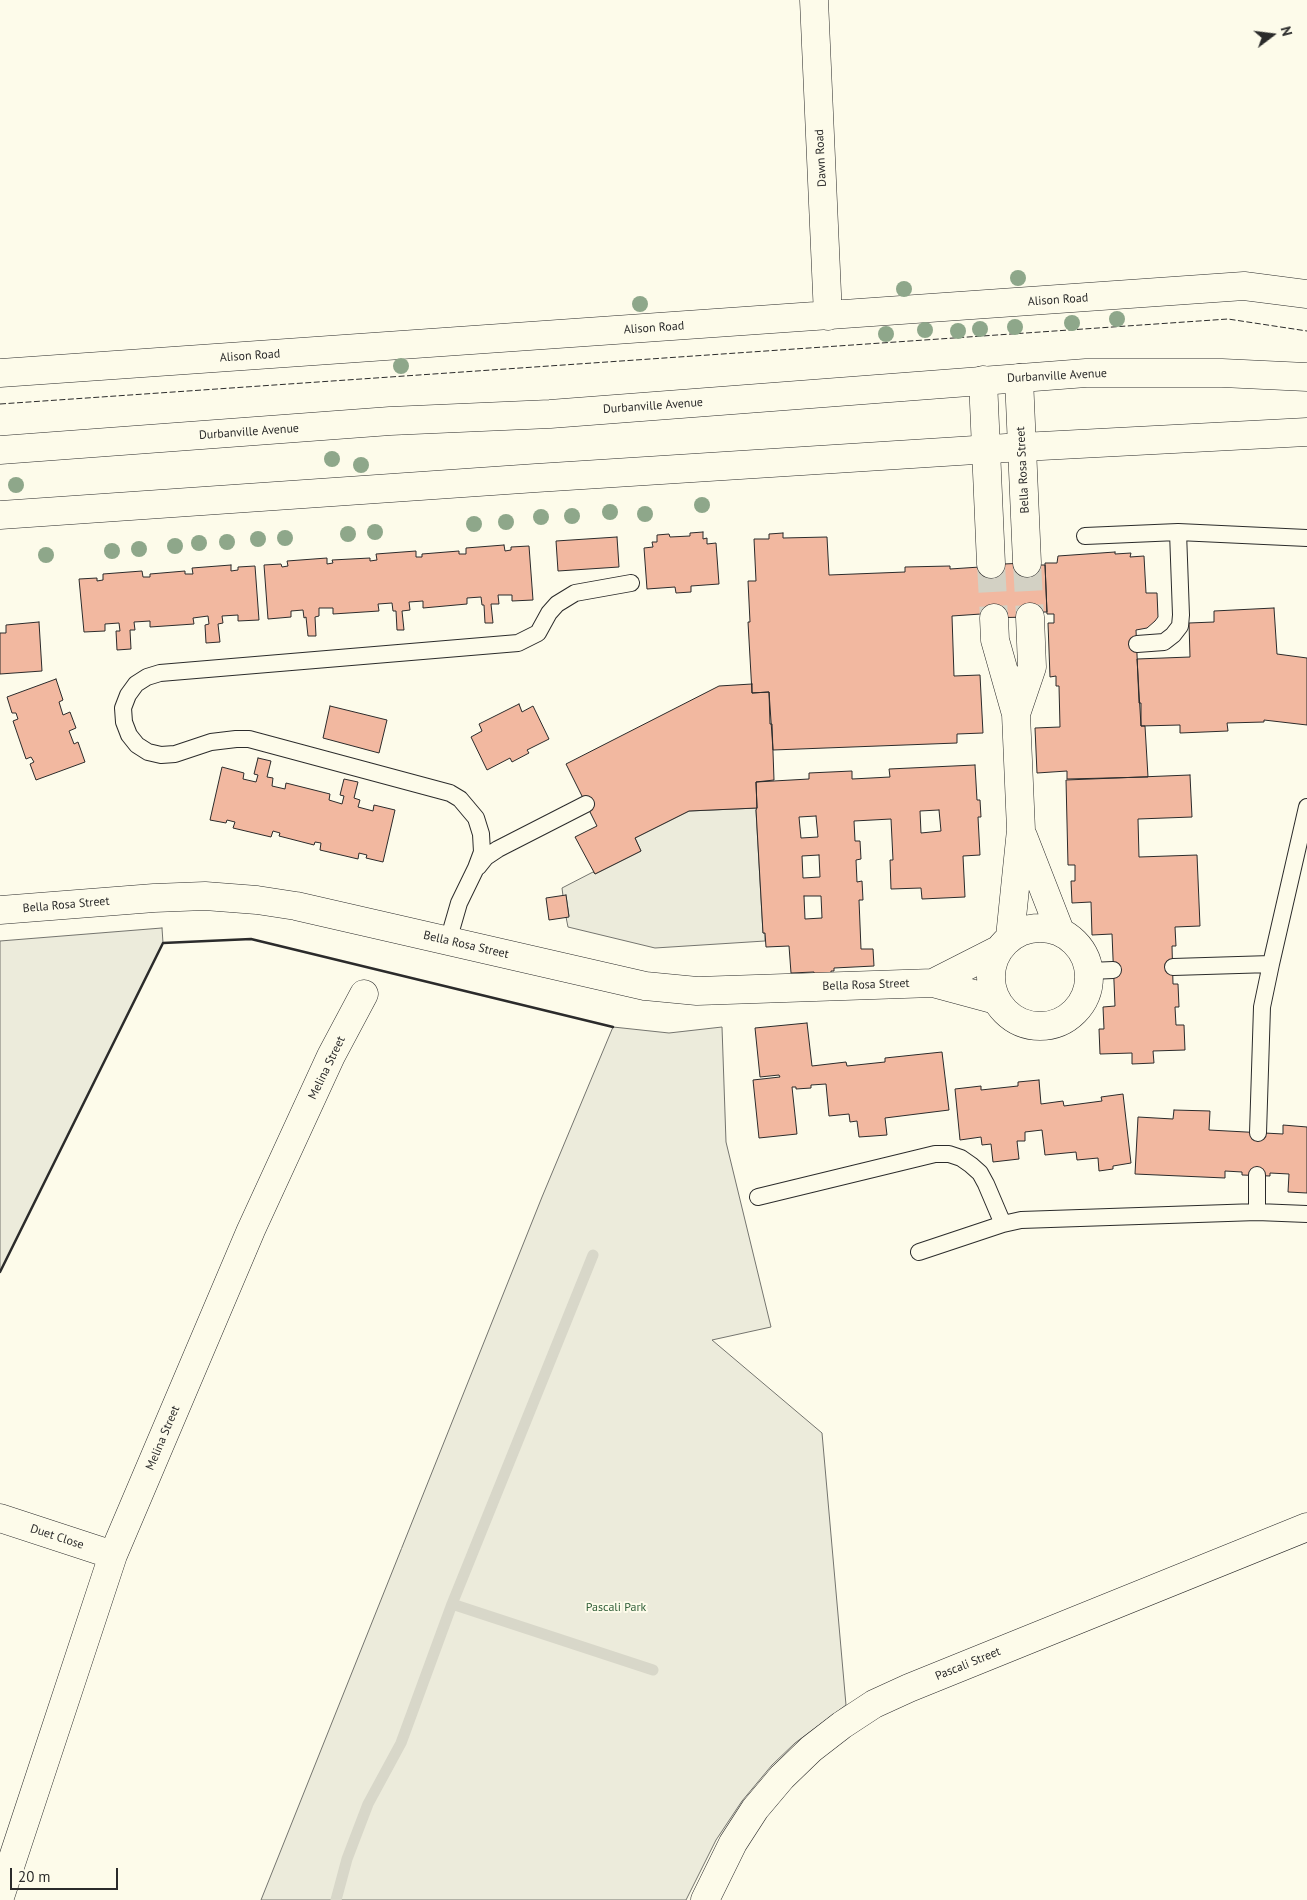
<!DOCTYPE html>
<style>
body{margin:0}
#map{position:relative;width:1307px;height:1900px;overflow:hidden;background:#fdfbea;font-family:"PT Sans",sans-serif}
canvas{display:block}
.north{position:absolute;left:1247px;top:10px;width:50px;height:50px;-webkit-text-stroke:4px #fdfbea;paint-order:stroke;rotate:75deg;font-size:14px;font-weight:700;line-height:20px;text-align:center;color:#2b2b2b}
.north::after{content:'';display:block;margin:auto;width:18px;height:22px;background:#2b2b2b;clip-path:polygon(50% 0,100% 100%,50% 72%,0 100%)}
.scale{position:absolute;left:10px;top:1868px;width:108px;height:22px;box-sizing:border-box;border:2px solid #2b2b2b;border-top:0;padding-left:6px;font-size:15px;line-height:18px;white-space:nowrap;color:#2b2b2b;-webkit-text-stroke:4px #fdfbea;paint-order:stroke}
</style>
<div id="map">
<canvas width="1307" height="1900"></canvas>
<div class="north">N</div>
<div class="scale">20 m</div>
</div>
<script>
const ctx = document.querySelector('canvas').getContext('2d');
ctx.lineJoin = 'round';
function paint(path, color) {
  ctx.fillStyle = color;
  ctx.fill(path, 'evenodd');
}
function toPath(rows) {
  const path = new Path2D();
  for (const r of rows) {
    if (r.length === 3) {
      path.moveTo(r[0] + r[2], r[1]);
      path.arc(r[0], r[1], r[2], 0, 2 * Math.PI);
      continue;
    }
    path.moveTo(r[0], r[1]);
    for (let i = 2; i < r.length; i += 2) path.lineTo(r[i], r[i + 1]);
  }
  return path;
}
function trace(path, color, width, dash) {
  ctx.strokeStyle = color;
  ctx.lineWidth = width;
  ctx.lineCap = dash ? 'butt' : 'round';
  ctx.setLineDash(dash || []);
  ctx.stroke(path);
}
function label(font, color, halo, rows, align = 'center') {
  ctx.font = font + ' "PT Sans",sans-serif';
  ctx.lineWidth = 4;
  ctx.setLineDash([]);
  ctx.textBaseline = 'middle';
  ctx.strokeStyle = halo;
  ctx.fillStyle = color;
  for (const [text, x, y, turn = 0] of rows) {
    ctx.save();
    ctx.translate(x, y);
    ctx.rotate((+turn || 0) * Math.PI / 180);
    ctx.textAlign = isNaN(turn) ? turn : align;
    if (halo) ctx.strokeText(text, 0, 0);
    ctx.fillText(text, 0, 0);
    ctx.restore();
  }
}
const green = toPath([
 [757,808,756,810,763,933,765,933,765,941,655,948,568,927,566,917,569,916,566,896,563,896,562,888,593,872,595,874,641,851,635,838,689,811,757,808],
 [162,928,163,943,0,1272,0,941,162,928],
 [613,1027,669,1033,722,1027,726,1142,771,1327,712,1340,822,1433,846,1705,795,1743,772,1765,742,1801,716,1840,686,1900,261,1900,542,1197,613,1027]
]);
const stream = toPath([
 [452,1604,653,1670],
 [336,1900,347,1859,368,1804,401,1743,452,1604,593,1255]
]);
const building = toPath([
 [703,532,703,539,707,538,707,544,716,543,719,584,691,586,691,592,676,593,675,587,647,589,644,548,653,547,652,542,657,542,657,535,669,534,670,537,690,536,690,533,703,532],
 [783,533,783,538,827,537,829,575,905,572,905,567,950,566,950,569,980,567,980,565,1027,563,1035,565,1045,565,1047,612,1037,612,1030,617,982,618,981,614,952,616,954,676,980,675,983,733,957,734,957,743,773,750,769,692,752,693,748,622,750,622,748,581,756,581,754,539,769,539,769,534,783,533],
 [617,537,619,567,558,571,556,541,617,537],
 [504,545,505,551,511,550,511,547,529,546,533,600,512,601,512,595,498,595,499,604,491,604,493,623,485,623,484,605,482,605,481,597,467,598,467,604,423,608,423,601,409,602,410,610,402,611,404,630,397,630,396,611,393,611,392,603,378,604,379,611,333,614,333,608,319,608,319,616,315,617,316,636,308,636,306,617,304,618,303,610,291,611,291,617,268,619,264,565,281,564,282,567,288,566,287,561,327,558,327,564,333,563,332,560,370,558,370,561,377,560,376,554,416,551,416,557,422,557,422,554,459,551,459,554,466,554,466,548,504,545],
 [1115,552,1115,554,1131,553,1130,557,1144,556,1146,593,1157,593,1158,617,1155,621,1147,628,1136,630,1139,703,1141,703,1141,726,1145,726,1148,777,1067,779,1067,771,1037,773,1035,728,1060,727,1059,686,1056,686,1056,676,1050,677,1048,623,1054,623,1054,614,1047,614,1045,563,1057,563,1058,556,1115,552],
 [231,565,231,571,238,570,238,567,255,566,259,620,238,621,238,615,222,616,223,623,218,624,220,642,206,643,205,625,209,624,208,616,193,618,194,624,150,627,150,621,134,622,135,630,130,630,131,649,117,650,116,631,120,631,119,623,105,624,105,631,84,632,79,579,97,578,97,581,103,580,103,574,142,571,143,577,150,577,150,574,185,571,185,574,193,574,192,568,231,565],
 [1274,608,1277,654,1307,658,1307,725,1264,720,1264,722,1227,723,1228,731,1180,733,1180,725,1141,726,1137,659,1190,657,1189,623,1214,622,1214,611,1274,608],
 [39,622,42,671,0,674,0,633,6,633,6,625,39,622],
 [56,679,63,700,59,702,63,715,70,712,76,728,69,731,74,744,78,742,85,762,36,780,30,764,34,762,31,757,26,759,13,721,18,719,16,713,12,713,7,697,56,679],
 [752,684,752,693,769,692,770,724,772,724,774,780,756,782,757,808,689,811,635,838,641,851,595,874,575,837,597,826,566,764,719,686,752,684],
 [519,704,522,712,533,706,549,739,527,750,529,753,512,762,510,758,487,770,471,737,482,731,479,724,519,704],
 [330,706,387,720,379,753,323,738,330,706],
 [258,758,271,761,267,777,273,778,272,786,285,789,286,783,330,794,329,800,342,804,344,796,340,795,344,779,358,782,354,798,360,800,358,807,373,811,374,805,395,810,383,862,366,858,367,855,359,853,358,859,320,850,321,843,315,842,314,845,279,836,280,833,273,831,271,837,233,828,235,822,227,820,226,823,210,820,222,767,244,773,243,779,256,782,258,775,254,774,258,758],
 [975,765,977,800,980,800,981,817,978,817,980,855,963,856,965,897,922,899,921,888,891,889,890,860,893,860,891,819,854,821,855,841,860,841,861,859,856,860,857,882,862,881,863,900,859,900,861,949,873,949,874,966,834,968,834,971,831,971,831,976,814,976,814,972,791,973,789,946,766,947,765,933,763,933,756,810,757,808,756,782,809,779,809,773,852,771,852,779,890,777,889,769,975,765],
 [939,810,941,831,921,833,920,811,939,810],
 [816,816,818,837,801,838,799,817,816,816],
 [819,855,820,877,803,878,802,856,819,855],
 [804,896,821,896,822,918,805,919,804,896],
 [1190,775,1192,817,1138,819,1139,857,1197,855,1200,926,1175,927,1176,946,1172,946,1173,984,1178,984,1179,1007,1175,1007,1176,1025,1184,1025,1185,1050,1153,1051,1154,1063,1132,1064,1132,1053,1100,1054,1099,1029,1104,1029,1103,1007,1115,1006,1112,934,1092,935,1091,902,1072,903,1071,881,1075,881,1075,865,1068,865,1066,780,1190,775],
 [566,895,569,917,549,920,546,898,566,895],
 [807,1023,812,1066,846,1062,847,1066,885,1062,885,1058,942,1052,949,1110,885,1118,887,1135,859,1137,857,1121,850,1122,849,1114,829,1116,826,1084,811,1085,811,1088,796,1089,796,1087,792,1087,797,1134,759,1138,753,1080,780,1077,779,1075,760,1077,755,1028,807,1023],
 [1039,1080,1041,1104,1063,1101,1064,1106,1102,1101,1101,1097,1123,1094,1131,1163,1113,1166,1113,1169,1099,1171,1098,1158,1077,1160,1076,1152,1045,1155,1042,1130,1025,1132,1025,1141,1017,1141,1019,1159,993,1162,991,1144,982,1145,981,1137,960,1140,955,1089,981,1086,981,1090,1018,1086,1018,1082,1039,1080],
 [1174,1110,1210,1111,1209,1130,1283,1134,1283,1125,1307,1127,1307,1193,1288,1192,1289,1174,1270,1173,1270,1176,1242,1175,1242,1172,1225,1171,1225,1178,1135,1174,1138,1117,1173,1119,1174,1110]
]);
const streetTunnel = toPath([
 [1027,563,1030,617],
 [991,564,994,618]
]);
const lane = toPath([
 [1085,536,1178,532,1307,538],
 [1137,644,1164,642,1173,635,1180,626,1181,615,1178,532],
 [478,867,486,857,498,849,586,804],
 [448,941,459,903,476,868,482,852,481,834,476,818,460,799,450,793,249,739,236,739,211,742,175,754,161,755,148,752,137,745,129,735,124,722,123,708,128,695,136,684,147,677,160,673,518,643,538,633,549,613,557,604,575,593,631,583],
 [1173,967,1271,964,1307,807],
 [1090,971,1113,970],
 [1258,1133,1262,1007,1271,964],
 [758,1197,935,1154,949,1154,961,1158,971,1165,980,1173,986,1184,1003,1224],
 [1257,1212,1257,1175],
 [919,1252,1003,1224,1021,1220,1257,1212,1307,1214]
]);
const street = toPath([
 [814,0,828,316],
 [0,373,1244,286,1307,294],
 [1019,378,1027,563],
 [983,380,991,564],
 [994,618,995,640,1016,714,1021,830,1010,937],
 [1016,714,1032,667,1030,617],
 [1023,836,1060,931],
 [0,910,154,898,205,896,257,900,296,906,645,986,697,991,933,983,996,1000],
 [1040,977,49],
 [933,983,998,950],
 [0,1518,113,1555],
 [0,1897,113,1555,251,1230,331,1056,364,994],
 [705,1900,733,1843,755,1809,782,1777,811,1749,842,1725,874,1704,909,1688,1307,1527]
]);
const primary = toPath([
 [0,450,390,421,550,414,1086,373,1222,373,1307,377],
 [0,515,536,478,1022,447,1307,432]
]);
const fence = toPath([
 [0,404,1228,319,1307,331]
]);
const wall = toPath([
 [0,1272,163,943,251,939,613,1027]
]);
const trees = [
 [1018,278],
 [904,289],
 [640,304],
 [1117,319],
 [1072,323],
 [1015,327],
 [980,329],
 [925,330],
 [958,331],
 [886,334],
 [401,366],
 [332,459],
 [361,465],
 [16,485],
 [702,505],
 [610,512],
 [645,514],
 [572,516],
 [541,517],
 [506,522],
 [474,524],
 [375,532],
 [348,534],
 [285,538],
 [258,539],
 [227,542],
 [199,543],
 [175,546],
 [139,549],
 [112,551],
 [46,555]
];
const streetNames = [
 ["Dawn Road",821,158,-93],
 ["Alison Road",1058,300,-4],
 ["Alison Road",654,328,-4],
 ["Alison Road",250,356,-4],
 ["Durbanville Avenue",1057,376,-3],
 ["Durbanville Avenue",653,406,-4],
 ["Durbanville Avenue",249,432,-4],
 ["Bella Rosa Street",1023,470,-93],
 ["Bella Rosa Street",66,905,-5],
 ["Bella Rosa Street",466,945,13],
 ["Bella Rosa Street",866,985,-2],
 ["Melina Street",327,1068,-64],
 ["Melina Street",163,1438,-67],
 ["Duet Close",57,1537,18],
 ["Pascali Street",968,1664,-22]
];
const parkNames = [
 ["Pascali Park",616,1608]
];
paint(green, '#ecebdb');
trace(green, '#74746e', 1);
trace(stream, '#d8d7c9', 11);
paint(building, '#f2b8a0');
trace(building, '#2b2b2b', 1);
trace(streetTunnel, '#d3d1c4', 28, [28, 14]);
trace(lane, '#2b2b2b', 18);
trace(street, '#2b2b2b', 29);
trace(primary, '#2b2b2b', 29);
trace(lane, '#fdfbea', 16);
trace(street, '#fdfbea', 28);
trace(primary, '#fdfbea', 28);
trace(fence, '#2b2b2b', 1, [6, 2.5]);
trace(wall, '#2b2b2b', 2.5);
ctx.fillStyle = '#8ea78a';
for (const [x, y] of trees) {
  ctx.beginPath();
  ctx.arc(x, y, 8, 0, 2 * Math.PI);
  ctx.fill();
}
label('12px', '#2b2b2b', '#fdfbea', streetNames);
label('12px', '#34623c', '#fdfbea', parkNames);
</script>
